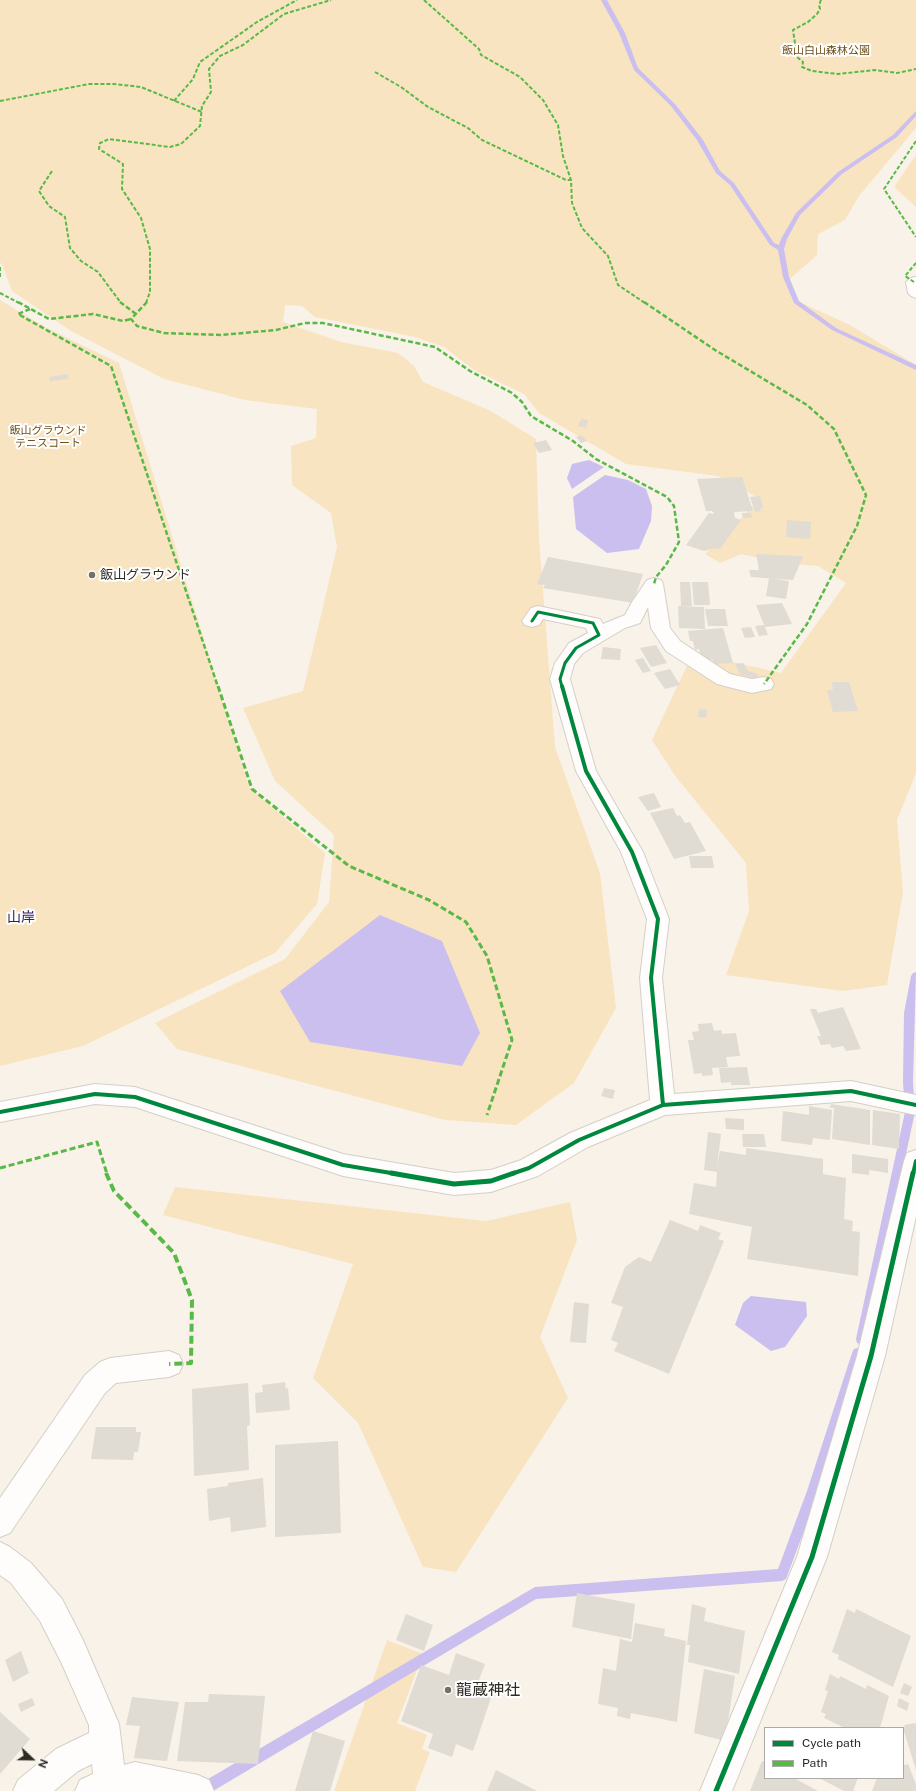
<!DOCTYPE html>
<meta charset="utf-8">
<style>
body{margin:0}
#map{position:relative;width:916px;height:1791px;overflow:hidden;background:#f8f2e8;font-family:"Public Sans",sans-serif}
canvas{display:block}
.legend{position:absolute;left:764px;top:1727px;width:140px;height:52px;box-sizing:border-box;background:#fff;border:1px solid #abaaa7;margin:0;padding:5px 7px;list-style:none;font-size:12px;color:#2e2a24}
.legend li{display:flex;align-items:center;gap:8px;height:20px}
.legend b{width:20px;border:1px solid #abaaa7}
.north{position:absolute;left:12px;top:1739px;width:40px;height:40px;-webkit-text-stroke:3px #fff;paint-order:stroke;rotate:112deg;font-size:11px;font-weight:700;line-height:16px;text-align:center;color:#2e2a24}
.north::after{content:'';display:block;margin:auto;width:14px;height:18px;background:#2e2a24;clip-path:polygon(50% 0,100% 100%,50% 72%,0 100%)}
</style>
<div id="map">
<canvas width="916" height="1791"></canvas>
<ul class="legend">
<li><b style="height:5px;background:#00873e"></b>Cycle path</li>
<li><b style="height:5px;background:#58b947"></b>Path</li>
</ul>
<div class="north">N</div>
</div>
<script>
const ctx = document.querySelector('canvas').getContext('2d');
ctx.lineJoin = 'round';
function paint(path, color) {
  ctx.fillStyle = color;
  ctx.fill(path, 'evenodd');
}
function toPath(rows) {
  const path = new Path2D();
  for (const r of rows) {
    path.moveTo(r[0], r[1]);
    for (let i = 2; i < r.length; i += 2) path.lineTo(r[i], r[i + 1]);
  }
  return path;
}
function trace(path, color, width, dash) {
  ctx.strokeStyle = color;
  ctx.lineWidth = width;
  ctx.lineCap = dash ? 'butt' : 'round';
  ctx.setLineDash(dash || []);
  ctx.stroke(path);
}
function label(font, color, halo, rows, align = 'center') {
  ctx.font = font + ' "Public Sans","Noto Sans JP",sans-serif';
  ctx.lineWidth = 4;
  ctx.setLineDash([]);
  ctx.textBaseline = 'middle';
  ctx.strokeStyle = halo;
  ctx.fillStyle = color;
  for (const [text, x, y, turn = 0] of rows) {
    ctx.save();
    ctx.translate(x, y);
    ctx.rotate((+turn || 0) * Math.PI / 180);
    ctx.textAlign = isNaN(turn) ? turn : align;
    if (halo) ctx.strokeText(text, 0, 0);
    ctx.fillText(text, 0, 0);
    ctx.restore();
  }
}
const green = toPath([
 [0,0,916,0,916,128,859,196,845,220,818,234,817,255,789,280,791,298,850,325,916,365,916,773,897,820,903,892,887,985,843,991,726,975,749,911,746,863,676,777,652,740,693,653,781,673,846,583,818,566,781,563,741,554,720,563,705,554,760,499,718,476,626,464,539,413,524,394,474,370,444,347,415,337,315,317,302,306,285,305,283,322,341,342,398,353,414,366,423,382,491,411,536,439,539,538,555,747,600,873,616,1008,574,1083,516,1125,445,1120,177,1049,155,1023,285,959,329,902,334,835,275,781,243,708,303,691,337,547,331,513,292,485,291,446,316,438,317,409,245,400,164,379,71,331,12,291,2,264,0,263],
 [916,155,916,207,894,187],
 [0,300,45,327,119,363,249,787,325,853,317,904,275,953,83,1046,0,1066],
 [175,1187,486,1221,570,1202,577,1240,540,1337,568,1398,456,1572,423,1567,358,1423,313,1378,353,1264,163,1215],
 [387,1640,423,1654,397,1723,427,1735,422,1749,430,1752,415,1791,334,1791]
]);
const water = toPath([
 [589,460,604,467,572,489,567,478,572,464],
 [605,475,628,480,646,489,652,506,651,521,639,549,607,553,576,529,573,497],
 [380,915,442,941,480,1033,462,1066,310,1042,280,991],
 [751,1296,806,1302,807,1316,785,1347,771,1351,735,1325,743,1303]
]);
const stream = toPath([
 [601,0,607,0,625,33,638,68,675,104,703,140,720,171,734,183,774,243,779,245,781,239,796,213,838,172,893,135,916,111,916,116,897,137,842,174,800,215,787,239,784,249,789,277,799,301,836,328,916,365,916,370,832,330,794,303,783,277,778,250,770,245,730,185,716,173,697,140,671,106,634,70,619,33,601,0],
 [916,972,913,1082,915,1112,866,1339,865,1343,861,1344,857,1343,856,1339,905,1112,903,1082,904,1013,911,976,913,973,916,972],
 [858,1348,862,1349,864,1353,819,1491,786,1579,782,1581,536,1599,213,1791,195,1791,196,1786,535,1587,778,1569,807,1491,852,1353,854,1349,858,1348]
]);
const building = toPath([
 [67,374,68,379,50,381,49,377],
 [581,419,588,420,586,428,578,426],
 [581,435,587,441,581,443,576,437],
 [546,440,552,450,539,453,533,443],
 [742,477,753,511,734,512,735,518,741,520,720,549,715,548,704,551,686,545,709,513,713,514,714,513,712,511,706,511,697,479],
 [760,496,763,508,760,508,761,511,755,512,750,497],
 [742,513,751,513,752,518,743,518],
 [787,520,811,522,810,539,786,537],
 [756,554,777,555,803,556,793,580,751,577,749,570,759,570],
 [548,557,643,574,633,603,543,588,545,585,537,584],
 [769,578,789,581,786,599,766,596],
 [680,582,690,582,692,606,681,606],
 [692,582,708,582,710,605,694,605],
 [782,603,792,624,765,627,756,605],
 [678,606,704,607,705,629,679,628],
 [705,609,725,609,728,626,708,626],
 [764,625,768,635,759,636,755,626],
 [751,627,755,637,745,638,741,628],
 [723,628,733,663,714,664,713,659,702,660,699,649,695,650,693,641,690,641,688,631],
 [656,645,667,663,651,667,640,648],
 [603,647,621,649,620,660,601,659],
 [643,658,651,671,643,673,635,660],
 [743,663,748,671,758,674,757,679,740,674,735,664],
 [670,669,680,685,665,689,654,673],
 [832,682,849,682,858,711,833,712,827,690,833,690],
 [699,709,707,710,706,718,698,717],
 [654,793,661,807,648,811,638,797],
 [673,808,677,816,680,815,685,823,690,822,706,851,674,859,650,813],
 [689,856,712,856,714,868,691,868],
 [843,1007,861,1049,846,1051,843,1046,832,1048,830,1044,821,1045,817,1036,821,1036,810,1009,816,1009,818,1013],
 [712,1023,714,1031,721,1030,722,1034,736,1033,740,1056,726,1057,728,1067,712,1068,713,1075,702,1076,702,1073,694,1074,688,1040,694,1040,692,1032,699,1031,698,1024],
 [747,1067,750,1085,731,1085,731,1082,721,1083,719,1068],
 [604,1088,615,1090,613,1099,601,1096],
 [831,1104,870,1110,870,1145,832,1139,834,1108,830,1108],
 [809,1106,832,1110,830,1140,813,1138,812,1145,781,1141,783,1111,809,1115],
 [873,1110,900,1114,899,1149,872,1145],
 [725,1118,744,1119,744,1130,726,1129],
 [708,1132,721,1134,717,1167,720,1151,746,1155,746,1148,823,1159,823,1174,846,1178,844,1219,853,1221,852,1231,860,1232,858,1276,747,1259,752,1227,689,1214,694,1183,716,1187,717,1172,704,1170],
 [742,1134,764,1134,766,1147,743,1147],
 [852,1154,888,1159,888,1173,869,1170,869,1175,852,1173],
 [670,1220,698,1231,700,1225,721,1233,718,1239,724,1241,669,1374,614,1351,618,1343,611,1340,623,1307,611,1303,625,1267,639,1257,651,1262],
 [574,1302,589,1304,586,1343,570,1342],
 [285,1382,286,1389,288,1388,290,1410,256,1413,255,1393,263,1392,262,1385],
 [248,1383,250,1425,247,1426,249,1470,194,1476,192,1389],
 [96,1427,136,1427,136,1432,141,1432,138,1452,134,1452,133,1460,91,1459],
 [338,1441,341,1533,275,1537,275,1445],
 [263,1478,266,1527,231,1532,230,1517,209,1521,207,1489,228,1486,228,1483],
 [577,1593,635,1604,631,1639,572,1627],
 [692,1604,706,1608,704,1621,745,1631,739,1674,688,1662,690,1645,687,1645],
 [847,1609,855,1613,856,1609,911,1636,893,1687,838,1659,839,1655,832,1652],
 [406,1614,433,1625,424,1651,396,1640],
 [635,1623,665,1629,664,1636,686,1641,677,1722,631,1713,630,1719,617,1716,618,1708,598,1704,603,1668,616,1671,620,1639,632,1642],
 [21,1651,29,1673,13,1682,5,1660],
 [456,1653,485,1664,477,1685,493,1692,473,1751,456,1744,452,1757,428,1748,433,1734,401,1721,421,1665,449,1675],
 [704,1669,735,1676,728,1721,721,1740,694,1733],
 [830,1674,839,1679,840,1676,866,1689,867,1685,889,1696,880,1728,845,1728,824,1718,826,1714,821,1712,828,1691,825,1690],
 [904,1683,912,1687,908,1696,900,1693],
 [209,1694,265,1696,258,1764,177,1761,185,1702,208,1702],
 [132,1697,179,1702,167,1761,134,1758,140,1726,126,1725],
 [32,1698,35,1705,21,1712,18,1704],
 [899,1698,909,1703,907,1711,897,1706],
 [0,1712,30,1739,0,1774],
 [916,1723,916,1770,903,1728,905,1727,904,1725],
 [313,1731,345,1741,330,1791,295,1791],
 [762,1761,765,1762,765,1778,794,1778,818,1791,750,1791],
 [908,1764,916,1784,916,1791,872,1791,877,1778,903,1778,903,1765],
 [496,1770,537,1791,487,1791],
 [819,1778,858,1778,853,1791,844,1791]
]);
const minor = toPath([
 [914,277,916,277,916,298,911,296,908,293,906,282,909,279,914,277],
 [654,578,661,580,663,584,670,628,680,641,730,674,752,679,764,677,771,679,774,684,771,689,752,693,717,684,666,651,651,628,648,607,640,623,625,628,583,653,574,664,570,679,596,771,643,852,669,919,662,978,674,1094,851,1081,916,1095,916,1115,851,1101,665,1115,588,1147,538,1176,491,1192,454,1195,343,1176,135,1107,95,1104,0,1122,0,1102,95,1084,135,1087,343,1154,454,1173,491,1170,521,1160,570,1133,650,1100,640,978,647,919,621,852,576,771,550,679,555,663,569,643,588,633,586,628,543,619,539,625,532,627,525,625,522,621,531,608,538,606,600,619,603,624,625,615,632,602,647,580,654,578],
 [916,1150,916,1216,885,1356,827,1557,732,1791,700,1791,797,1557,857,1356,904,1161,907,1153,916,1150],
 [169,1351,179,1355,183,1364,179,1373,169,1377,116,1383,105,1393,10,1533,0,1537,0,1498,85,1375,100,1362,110,1358,169,1351],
 [0,1542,10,1547,31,1563,62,1599,83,1640,119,1724,124,1765,135,1762,198,1775,209,1780,214,1791,75,1791,80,1780,93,1774,92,1764,78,1771,54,1791,13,1791,18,1780,56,1749,89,1733,89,1725,61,1662,40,1621,11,1583,0,1575,0,1542]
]);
const quietFar3 = toPath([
 [424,0,479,49,481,55,520,77,543,100,558,125,563,156,571,180,572,203,582,228,608,256,618,285,645,303],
 [821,0,819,5,820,9,817,14,808,22,793,30,797,57,803,62,802,67,812,71,838,74,875,70,897,73,916,69],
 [375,72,401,87,428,107,468,128,482,140,566,180,571,180],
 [0,101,89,84,114,84,141,87,202,112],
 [174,101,193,79,200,62,257,22,297,0],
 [916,141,884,189,916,237],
 [52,171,39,191,49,206,65,217,70,248,81,261,98,272,121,303],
 [0,267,0,277],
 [914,282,905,276,916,263],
 [0,293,19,303],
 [146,303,150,292,150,249,141,218,122,189,123,164,99,149,100,143,109,139,170,147,181,144,200,126,202,106,211,92,209,69,220,56,243,45,284,14,331,0]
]);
const quietFar2 = toPath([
 [18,302,49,319,93,314,123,321,131,319],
 [120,302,136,314],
 [147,302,131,319,137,326,164,333,221,335,276,330,305,323,323,323,435,347,470,371,512,393,522,402,531,416,573,441,596,459,667,497,674,506,679,542,666,565,656,577,654,584],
 [644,302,715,350,807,405,834,429,866,495,857,526,807,624,764,684],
 [30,309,18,314,111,366,218,687]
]);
const quietFar1 = toPath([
 [218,686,252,789,349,866,429,900,466,922,487,956,512,1040,487,1115],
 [0,1168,97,1142,107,1174]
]);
const quiet = toPath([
 [106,1173,114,1191,174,1253,192,1300,191,1363,169,1364]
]);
const cyclewayFar2 = toPath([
 [532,621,538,612,593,623,599,635,576,648,565,663,560,679,562,687]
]);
const cyclewayFar1 = toPath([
 [562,686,586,771,632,852,658,919,651,978,663,1105],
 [0,1112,95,1094,135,1097,343,1165,397,1174],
 [511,1174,529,1168,579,1140,663,1105,851,1091,916,1105],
 [913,1174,916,1161]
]);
const cycleway = toPath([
 [391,1173,454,1184,491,1181,514,1173],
 [716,1791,812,1557,871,1356,913,1173]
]);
const markers = [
 [92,575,4,"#757069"],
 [448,1690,4,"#757069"]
];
const farParknames = [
 ["飯山白山森林公園",826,51],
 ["飯山グラウンド",48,431],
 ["テニスコート",48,444]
];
const poiNames = [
 ["飯山グラウンド",100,575]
];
const neighbourhoodNames = [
 ["山岸",21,918]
];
const nearPoinames = [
 ["龍蔵神社",456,1690]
];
paint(green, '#f9e4c2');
paint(water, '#cabfee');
paint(stream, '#cabfee');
paint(building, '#e0dbd3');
trace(minor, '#d4cfc7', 2);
paint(minor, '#fefdfc');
trace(quietFar3, '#58b947', 2, [4, 2]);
trace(quietFar2, '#58b947', 2.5, [5, 2.5]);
trace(quietFar1, '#58b947', 3, [6, 3]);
trace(quiet, '#58b947', 4, [8, 4]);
trace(cyclewayFar2, '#00873e', 3);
trace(cyclewayFar1, '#00873e', 4);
trace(cycleway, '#00873e', 5);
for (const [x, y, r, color] of markers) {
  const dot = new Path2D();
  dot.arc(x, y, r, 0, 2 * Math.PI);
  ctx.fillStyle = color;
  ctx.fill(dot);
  trace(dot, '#fff', 1.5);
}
label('11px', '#6c4f18', '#fff', farParknames);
label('13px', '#2e2a24', '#fff', poiNames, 'left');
label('14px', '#31205b', '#fff', neighbourhoodNames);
label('16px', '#2e2a24', '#fff', nearPoinames, 'left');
</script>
